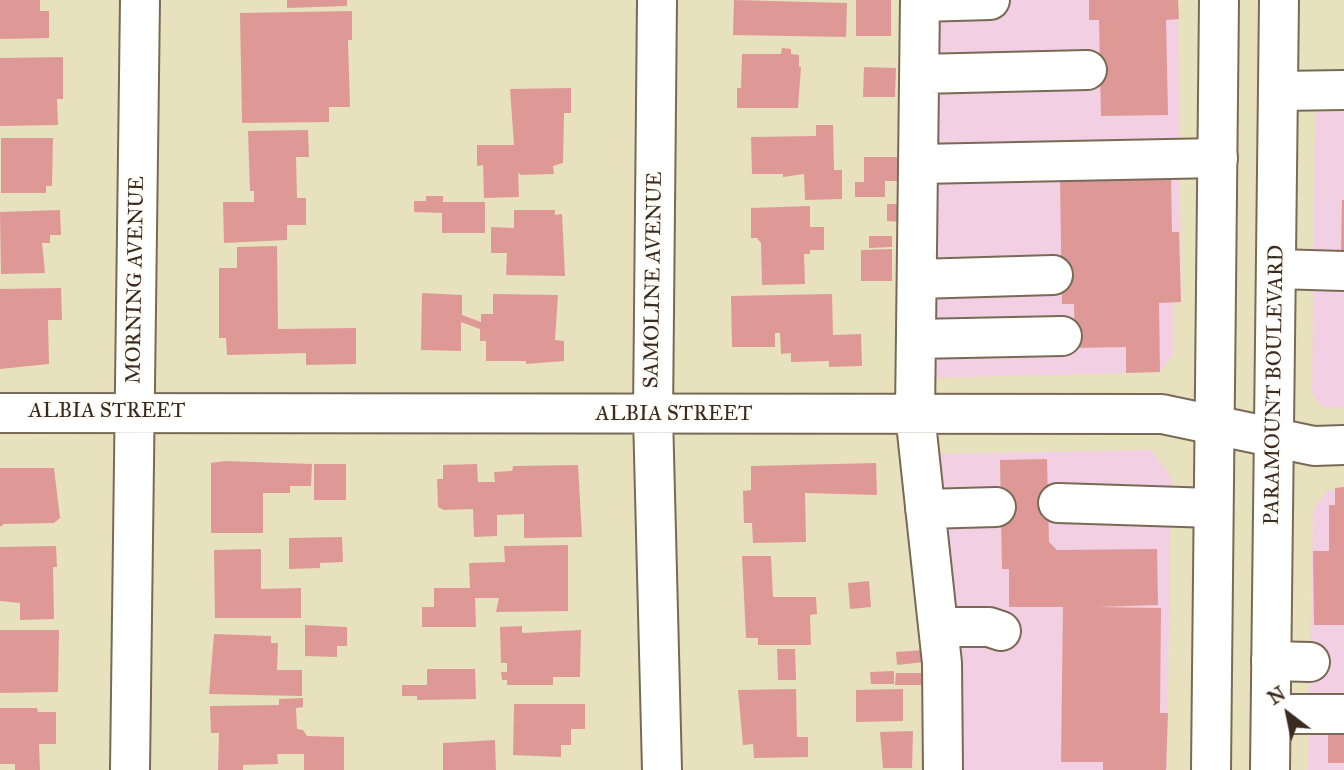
<!DOCTYPE html>
<style>
body{margin:0}
#map{position:relative;width:1344px;height:770px;overflow:hidden;background:#e8e1bd;font-family:"IM FELL Great Primer",serif}
canvas{display:block}
.north{position:absolute;left:1253px;top:679px;width:70px;height:70px;-webkit-text-stroke:5px #fdfcf7;paint-order:stroke;rotate:328deg;font-size:19px;font-weight:700;line-height:28px;text-align:center;color:#3b2a1e}
.north::after{content:'';display:block;margin:auto;width:24px;height:32px;background:#3b2a1e;clip-path:polygon(50% 0,100% 100%,50% 72%,0 100%)}
</style>
<div id="map">
<canvas width="1344" height="770"></canvas>
<div class="north">N</div>
</div>
<script>
const ctx = document.querySelector('canvas').getContext('2d');
ctx.lineJoin = 'round';
function paint(path, color) {
  ctx.fillStyle = color;
  ctx.fill(path, 'evenodd');
}
function toPath(rows) {
  const path = new Path2D();
  for (const r of rows) {
    path.moveTo(r[0], r[1]);
    for (let i = 2; i < r.length; i += 2) path.lineTo(r[i], r[i + 1]);
  }
  return path;
}
function trace(path, color, width, dash) {
  ctx.strokeStyle = color;
  ctx.lineWidth = width;
  ctx.lineCap = dash ? 'butt' : 'round';
  ctx.setLineDash(dash || []);
  ctx.stroke(path);
}
function label(font, color, halo, rows, align = 'center') {
  ctx.font = font + ' "IM FELL Great Primer",serif';
  ctx.lineWidth = 5;
  ctx.setLineDash([]);
  ctx.textBaseline = 'middle';
  ctx.strokeStyle = halo;
  ctx.fillStyle = color;
  for (const [text, x, y, turn = 0] of rows) {
    ctx.save();
    ctx.translate(x, y);
    ctx.rotate((+turn || 0) * Math.PI / 180);
    ctx.textAlign = isNaN(turn) ? turn : align;
    if (halo) ctx.strokeText(text, 0, 0);
    ctx.fillText(text, 0, 0);
    ctx.restore();
  }
}
const built = toPath([
 [934,0,1178,0,1181,302,1173,303,1173,354,1160,372,931,378],
 [1315,112,1344,112,1344,408,1321,407,1312,392],
 [1151,450,1171,477,1167,770,958,770,934,454],
 [1344,487,1344,770,1308,770,1313,510,1327,491]
]);
const building = toPath([
 [0,0,40,0,40,11,49,11,49,38,0,39],
 [287,0,347,0,347,6,287,8],
 [734,0,847,3,846,37,733,35],
 [856,0,891,0,891,36,856,36],
 [1089,0,1178,0,1179,19,1166,20,1168,115,1101,116,1099,20,1089,20],
 [352,11,352,40,348,40,350,107,329,107,329,122,242,123,240,13],
 [782,48,791,49,791,54,799,55,799,67,801,67,798,108,737,108,737,88,741,88,742,54,781,54],
 [63,57,63,99,57,99,58,125,0,126,0,58],
 [864,67,896,68,895,97,863,97],
 [571,88,571,113,564,113,563,163,553,166,554,174,520,175,518,172,519,197,484,198,483,165,477,166,477,145,514,145,510,89],
 [816,125,833,125,834,170,842,170,842,199,805,200,804,174,783,177,783,174,752,174,751,137,816,136],
 [308,130,309,157,296,157,297,198,306,198,306,225,287,225,287,240,224,243,223,202,254,202,254,191,250,191,248,131],
 [1,138,53,138,52,186,46,186,46,193,1,193],
 [864,157,906,157,906,181,885,181,885,197,855,197,855,182,864,182],
 [1171,178,1172,232,1179,232,1181,302,1159,303,1160,372,1126,373,1126,347,1075,348,1074,304,1062,304,1060,181],
 [426,196,443,196,443,202,485,202,485,233,442,233,442,213,414,212,414,201,426,201],
 [1342,200,1344,200,1344,250,1341,250],
 [887,204,903,204,902,222,887,221],
 [810,206,810,227,824,227,824,250,810,250,810,254,804,254,805,284,762,285,761,243,757,238,751,238,751,208],
 [60,210,61,235,50,235,50,243,42,243,45,273,1,274,0,212],
 [514,210,555,210,555,215,562,214,565,276,506,275,507,253,491,253,491,227,514,228],
 [869,236,892,236,892,247,869,248],
 [277,246,278,329,356,328,356,364,306,365,306,353,227,355,226,338,219,338,219,268,237,268,237,247],
 [892,249,892,281,861,281,861,250],
 [61,288,62,320,48,320,49,364,0,369,0,289],
 [422,293,462,295,462,315,481,322,481,314,493,314,493,294,558,295,555,340,564,341,564,361,526,364,526,361,486,361,486,341,480,341,480,329,461,322,461,351,421,350],
 [832,294,833,335,861,334,862,366,829,367,829,361,791,362,791,353,781,354,780,333,775,333,775,347,732,347,731,296],
 [1047,459,1049,542,1057,550,1157,549,1158,605,1098,607,1161,608,1160,713,1168,713,1166,770,1103,770,1103,762,1061,762,1063,607,1009,607,1009,569,1002,569,1000,460],
 [225,461,312,464,311,486,290,486,290,493,263,493,263,533,211,533,211,463],
 [876,463,877,495,805,493,806,542,753,543,752,523,744,523,743,491,751,490,751,466],
 [314,464,346,464,346,500,314,500],
 [477,464,478,482,495,482,494,472,512,471,513,466,578,465,582,537,524,538,524,514,497,515,497,536,474,537,473,509,444,510,438,507,437,479,443,479,443,465],
 [0,468,54,468,60,518,54,523,4,524,0,527],
 [1344,487,1344,625,1314,625,1313,551,1329,551,1329,505,1335,505,1335,488],
 [342,537,343,562,320,563,320,568,289,569,289,538],
 [568,545,568,611,496,612,499,598,475,598,476,627,422,627,422,607,434,607,434,588,470,588,469,563,505,562,504,546],
 [56,546,57,567,53,567,54,619,20,620,20,603,0,601,0,547],
 [261,549,261,589,301,588,301,618,215,618,214,550],
 [742,556,771,556,773,597,816,597,817,614,810,615,811,645,758,645,758,638,746,638],
 [869,581,871,607,850,609,848,583],
 [305,625,347,627,347,646,337,646,337,657,305,656],
 [522,626,522,633,581,630,580,677,553,677,553,685,507,685,507,680,502,680,501,672,507,672,507,663,501,663,500,627],
 [0,630,59,630,58,692,0,693],
 [214,634,271,636,271,643,278,643,277,670,302,670,302,696,209,694],
 [777,649,795,649,796,680,778,680],
 [924,650,925,662,897,665,896,652],
 [427,669,475,669,476,699,417,700,417,696,402,696,402,685,427,685],
 [894,671,894,684,871,684,870,672],
 [896,673,927,673,928,685,895,685],
 [796,689,797,737,808,737,808,757,754,758,753,744,743,745,738,690],
 [903,689,903,721,856,722,856,690],
 [303,698,303,707,296,708,297,729,303,730,307,736,344,737,344,770,304,770,304,754,277,754,278,764,243,765,243,770,218,770,219,733,211,733,210,706,279,705,279,699],
 [514,704,585,704,585,729,571,729,571,745,561,745,561,757,513,755],
 [0,708,37,708,38,712,56,712,56,744,39,744,40,770,15,770,15,764,0,764],
 [1328,724,1344,724,1344,763,1328,763],
 [913,731,912,768,883,768,880,732],
 [495,740,496,770,443,770,443,743]
]);
const minor = toPath([
 [657,0,653,415,662,770],
 [920,0,915,414,942,663,943,770],
 [920,2,990,0],
 [919,74,1087,70],
 [1279,91,1344,90],
 [919,164,1218,158],
 [1276,269,1344,271],
 [917,279,1053,275],
 [916,339,1062,336],
 [0,413,1162,414,1314,446,1344,445],
 [1058,503,1213,508],
 [925,509,996,507],
 [939,627,989,627,1001,631],
 [1271,661,1310,662],
 [1271,714,1344,714],
 [130,770,140,0]
]);
const major = toPath([
 [1211,770,1219,0],
 [1270,770,1279,0]
]);
const streetNames = [
 ["MORNING AVENUE",136,280,-89],
 ["SAMOLINE AVENUE",654,280,-89],
 ["PARAMOUNT BOULEVARD",1275,385,-89],
 ["ALBIA STREET",107,412],
 ["ALBIA STREET",674,415]
];
paint(built, '#f2cfe2');
paint(building, '#de9996');
trace(minor, '#786a56', 42);
trace(major, '#786a56', 42);
trace(minor, '#fff', 38);
trace(major, '#fff', 38);
label('21px', '#3b2a1e', '#fdfcf7', streetNames);
</script>
